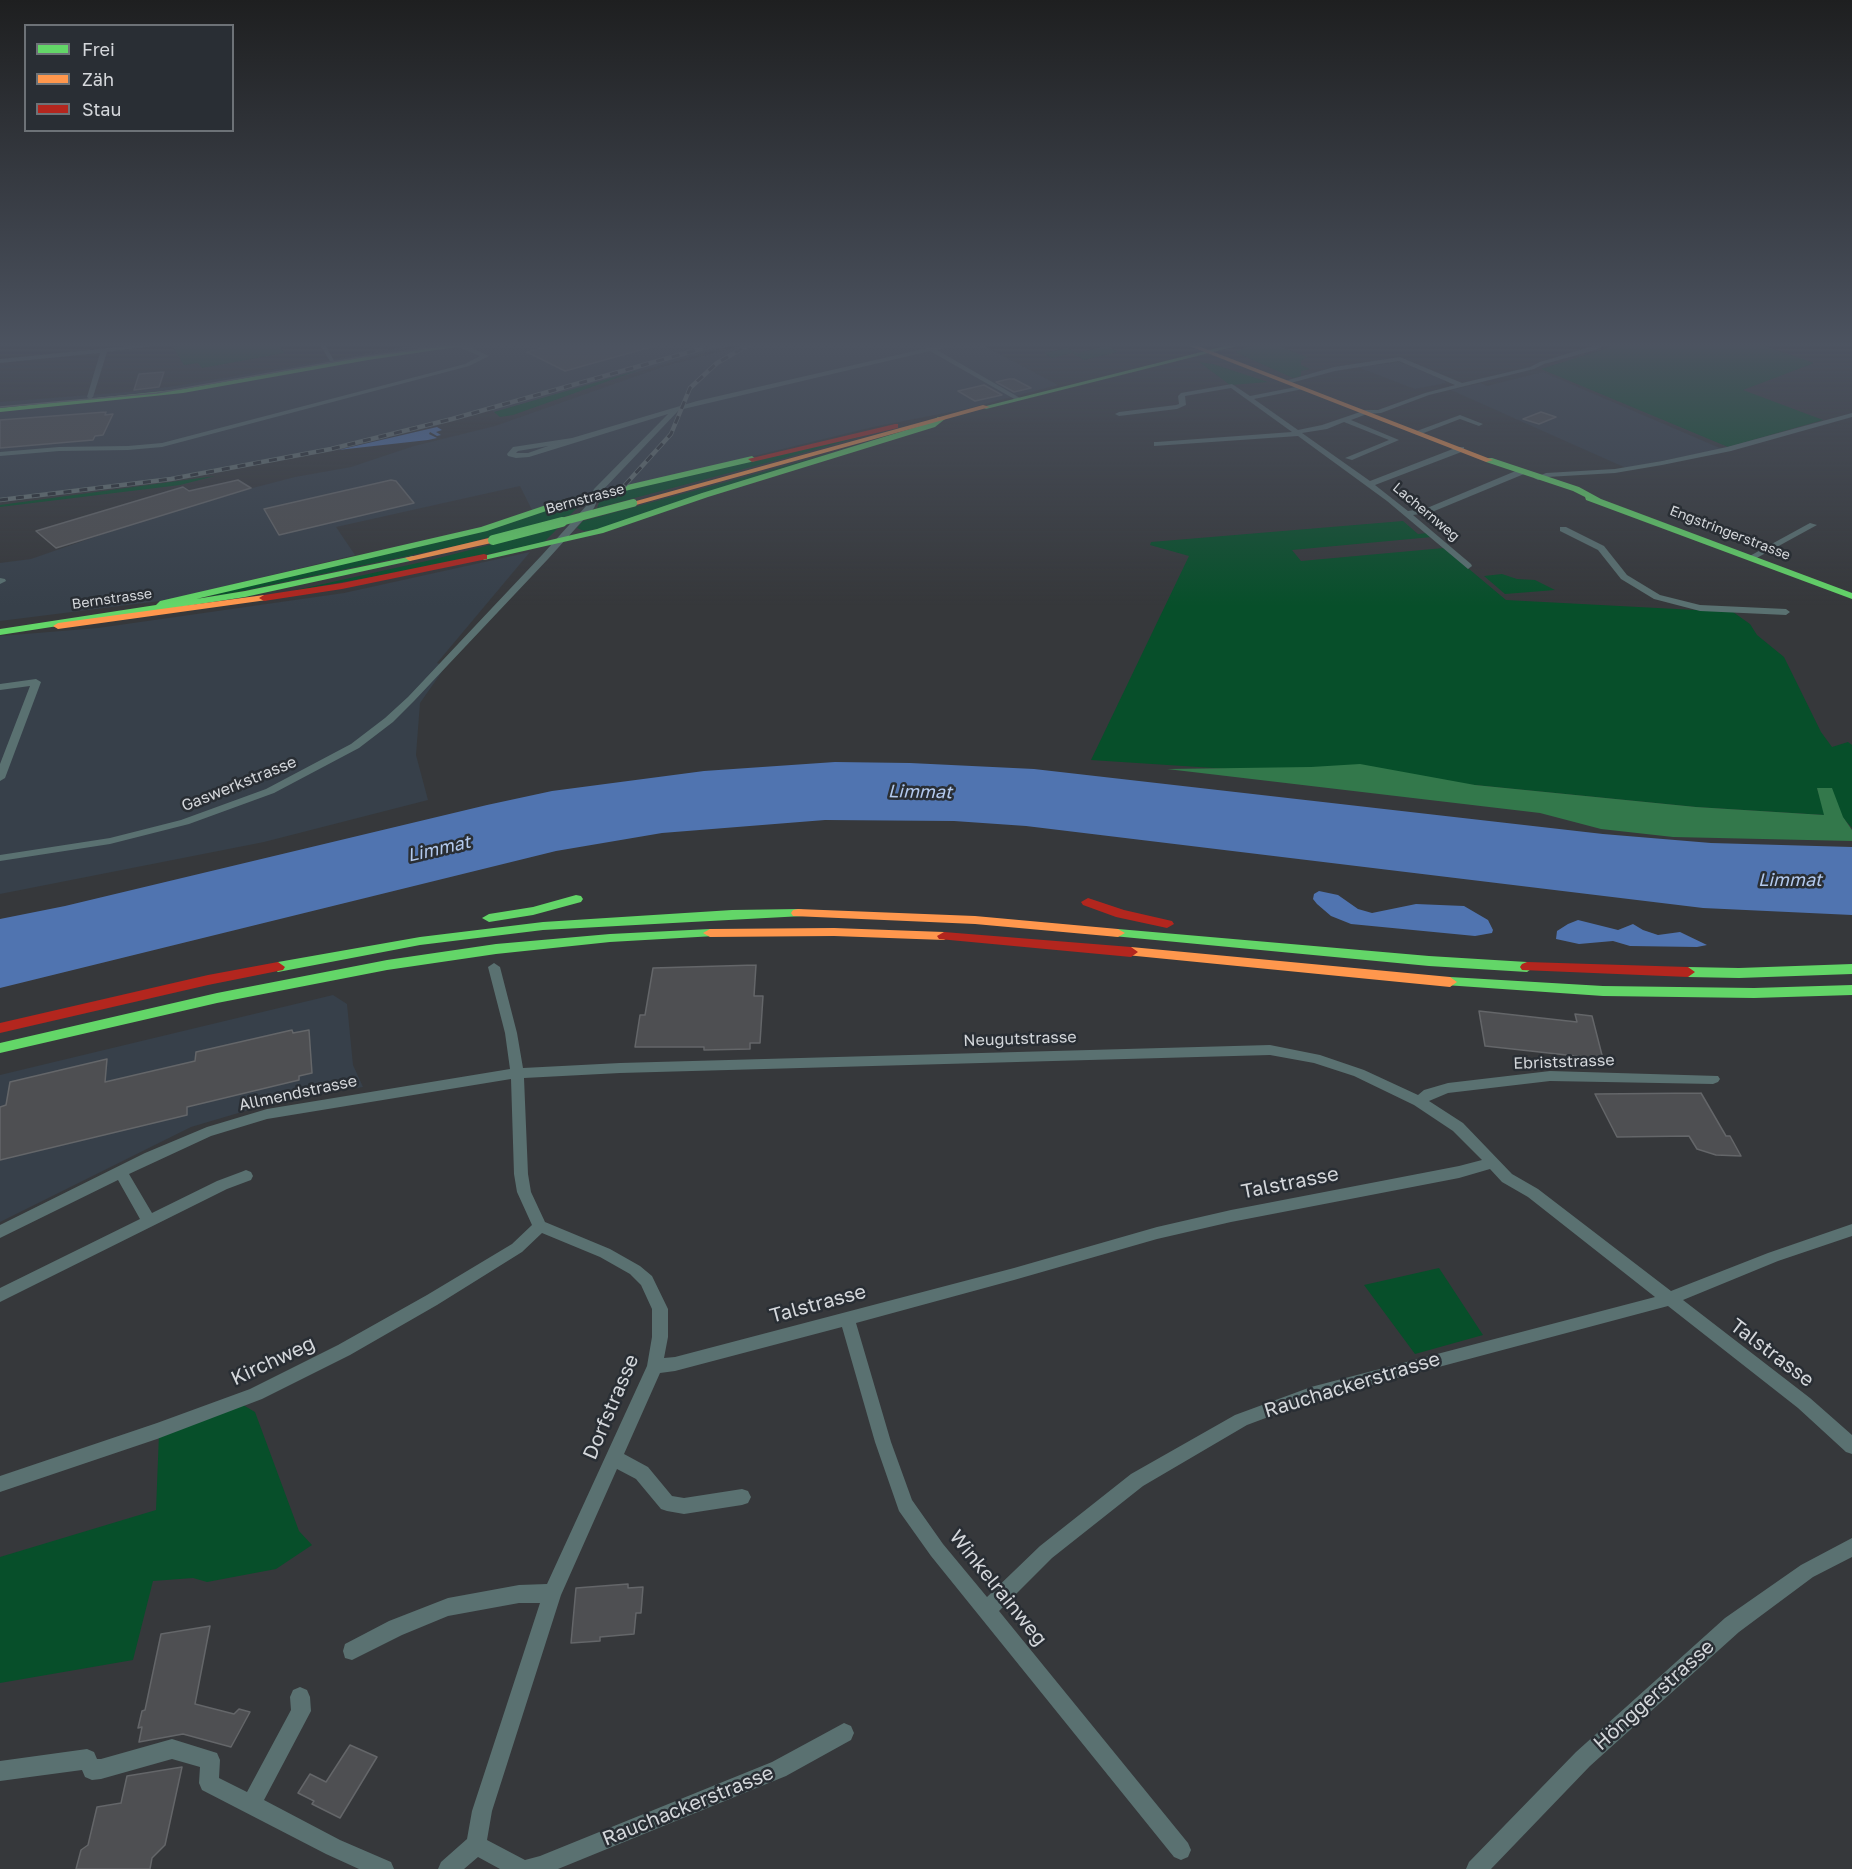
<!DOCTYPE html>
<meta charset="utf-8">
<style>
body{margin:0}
#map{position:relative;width:1852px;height:1869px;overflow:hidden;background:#36383b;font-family:"Golos Text",sans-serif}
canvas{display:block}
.legend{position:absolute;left:24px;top:24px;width:210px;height:108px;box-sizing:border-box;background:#292e34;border:2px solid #6d7277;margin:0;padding:8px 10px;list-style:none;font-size:18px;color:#d4d7db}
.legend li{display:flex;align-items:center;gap:12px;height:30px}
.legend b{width:30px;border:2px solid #6d7277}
</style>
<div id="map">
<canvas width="1852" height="1869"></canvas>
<ul class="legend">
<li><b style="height:8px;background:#63d668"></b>Frei</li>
<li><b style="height:8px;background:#ff974d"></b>Zäh</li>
<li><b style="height:8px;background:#b3261e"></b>Stau</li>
</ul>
</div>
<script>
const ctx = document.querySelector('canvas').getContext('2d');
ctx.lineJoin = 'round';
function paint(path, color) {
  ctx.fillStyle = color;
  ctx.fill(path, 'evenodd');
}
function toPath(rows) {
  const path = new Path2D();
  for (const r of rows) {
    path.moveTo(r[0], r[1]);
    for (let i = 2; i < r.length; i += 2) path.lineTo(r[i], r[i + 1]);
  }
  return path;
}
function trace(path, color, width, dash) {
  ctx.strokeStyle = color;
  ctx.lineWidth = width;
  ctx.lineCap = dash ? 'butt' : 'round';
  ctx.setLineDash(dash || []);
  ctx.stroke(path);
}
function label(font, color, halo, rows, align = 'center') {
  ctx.font = font + ' "Golos Text",sans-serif';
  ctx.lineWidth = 5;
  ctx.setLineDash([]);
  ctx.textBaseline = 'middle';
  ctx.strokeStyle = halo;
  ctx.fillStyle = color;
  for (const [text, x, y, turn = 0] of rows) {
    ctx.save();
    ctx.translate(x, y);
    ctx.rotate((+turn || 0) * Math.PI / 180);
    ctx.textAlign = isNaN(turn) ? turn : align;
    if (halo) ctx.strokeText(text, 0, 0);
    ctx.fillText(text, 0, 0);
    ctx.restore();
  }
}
const built = toPath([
 [422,344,737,344,494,412,490,410,379,440,303,456,137,485,0,502,0,402,128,392,176,386],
 [748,344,981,344,1058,385,966,409,873,427,696,470,565,499,532,510,520,486,336,527,355,555,168,600,0,621,0,563,31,559,123,527,245,490,295,477,351,467,414,446,495,426,665,366],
 [1400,362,1444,380,1446,383,1415,389,1357,367],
 [1543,372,1722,449,1626,468,1451,390,1481,383,1487,386],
 [530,552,437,663,446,666,420,703,416,755,428,800,264,842,0,894,0,636,98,628,344,593],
 [333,995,347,1004,353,1065,363,1087,279,1101,191,1127,0,1222,0,1075]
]);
const green = toPath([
 [191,344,278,344,284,353,202,368,198,363,184,365,173,347],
 [1257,344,1273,344,1307,357,1301,361,1301,365,1310,369,1301,371,1301,376,1293,378,1235,352],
 [1620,344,1759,344,1814,363,1743,390,1823,420,1728,447,1541,369],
 [1107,346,1118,352,1084,360,1072,353,1052,358,1044,353,1067,348,1077,353],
 [1199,362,1213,364,1268,382,1230,385],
 [642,369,513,415,500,417,494,412],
 [899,426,774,461,597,508,601,498,612,493],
 [858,446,598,529,584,531,577,528,583,521],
 [215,476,180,485,0,507,0,505],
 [576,502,583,502,570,515,464,544,227,594,207,596,501,526,551,508],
 [1403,521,1418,534,1427,533,1432,537,1292,550,1301,561,1444,548,1506,600,1733,612,1750,624,1757,635,1784,657,1821,732,1832,747,1848,742,1852,745,1852,828,1817,788,1825,815,1696,807,1475,785,1091,760,1189,556,1150,545,1151,542],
 [559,527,544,542,434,566,292,591,431,560],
 [1502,574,1517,579,1535,580,1555,590,1505,594,1484,576],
 [1439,1268,1483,1335,1415,1354,1364,1285],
 [243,1405,255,1412,299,1531,312,1545,276,1569,207,1582,193,1578,153,1581,133,1660,0,1683,0,1557,156,1510,159,1434]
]);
const forest = toPath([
 [1360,764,1475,785,1696,807,1824,815,1817,788,1832,788,1843,817,1852,830,1852,841,1673,837,1601,829,1540,813,1167,769,1311,767]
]);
const water = toPath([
 [437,427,442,430,436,432,441,435,437,436,430,432,429,434,437,438,428,440,338,450],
 [835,762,910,763,1034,769,1603,834,1711,843,1852,847,1852,915,1703,908,1026,826,954,821,825,820,662,833,556,851,0,988,0,919,65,906,487,805,552,791,704,771],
 [1319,891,1338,895,1358,909,1372,913,1416,904,1464,906,1488,920,1493,930,1492,933,1475,936,1351,924,1331,916,1317,904,1313,899,1314,894],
 [1578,920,1618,930,1633,924,1643,930,1658,935,1680,932,1707,945,1697,947,1630,946,1613,941,1579,944,1556,939,1557,931,1568,924]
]);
const building = toPath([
 [557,344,651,344,651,347,565,371,527,352,557,344],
 [164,372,159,387,134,390,139,374,164,372],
 [1009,379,1014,379,1031,388,1014,392,996,382,1009,379],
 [984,385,1002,395,975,401,958,391,984,385],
 [106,412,105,415,113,414,103,435,95,436,93,440,0,448,0,420,106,412],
 [1541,412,1556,417,1539,424,1523,419,1541,412],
 [238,480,251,488,56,548,36,531,183,487,189,491,238,480],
 [391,480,396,481,414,503,279,535,264,509,391,480],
 [756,965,754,996,763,996,760,1043,750,1043,750,1049,704,1050,704,1047,635,1047,640,1015,645,1015,653,968,756,965],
 [1479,1011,1577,1022,1575,1014,1592,1016,1603,1059,1485,1046,1479,1011],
 [292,1030,293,1033,309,1030,312,1073,299,1076,299,1080,187,1107,187,1115,0,1160,0,1107,6,1105,10,1082,107,1059,105,1082,195,1061,196,1052,292,1030],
 [1701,1093,1726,1136,1730,1136,1741,1156,1716,1155,1697,1149,1689,1136,1617,1137,1595,1094,1701,1093],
 [628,1584,628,1588,643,1587,641,1613,636,1613,634,1634,600,1637,600,1641,571,1643,576,1588,628,1584],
 [210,1626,195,1704,234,1714,239,1709,250,1712,231,1747,183,1734,139,1742,142,1727,138,1728,142,1711,145,1710,161,1634,210,1626],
 [350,1745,377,1757,340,1818,312,1804,314,1801,298,1793,310,1774,326,1782,350,1745],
 [182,1767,165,1845,152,1858,150,1869,76,1869,81,1850,88,1845,97,1807,121,1803,127,1776,182,1767]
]);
const street = toPath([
 [148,344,168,344,107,352,93,397,90,399,87,397,100,353,0,363,0,359,148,344],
 [319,344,325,344,334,361,330,361,319,344],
 [462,344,466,344,467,346,489,356,469,366,162,447,128,450,59,451,0,456,0,452,59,447,128,446,162,443,465,364,480,356,461,348,462,344],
 [945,344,956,344,937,350,1020,398,1020,400,1016,400,930,351,679,410,601,492,594,508,548,559,414,701,393,722,359,748,274,793,189,824,110,844,0,861,0,855,110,838,181,820,266,789,351,744,385,718,408,697,542,555,587,505,594,489,668,414,529,457,516,458,508,456,507,454,513,447,572,438,697,401,945,344],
 [548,446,528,453,516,453,518,451,548,446],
 [1599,344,1607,344,1596,350,1544,364,1534,369,1429,395,1381,413,1367,414,1351,420,1399,440,1352,460,1345,458,1389,440,1344,422,1327,429,1302,433,1370,481,1458,447,1464,447,1464,451,1375,485,1408,511,1427,508,1518,470,1524,470,1524,474,1432,512,1413,515,1471,564,1472,566,1468,569,1387,501,1298,436,1154,446,1154,442,1157,442,1292,432,1231,388,1185,396,1186,405,1177,409,1119,416,1115,414,1119,412,1176,405,1179,404,1178,396,1181,393,1232,384,1250,396,1301,386,1303,387,1303,389,1254,399,1298,430,1322,425,1366,410,1378,410,1425,393,1455,385,1399,361,1335,371,1287,384,1285,383,1285,381,1334,367,1400,357,1462,383,1530,367,1540,362,1599,344],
 [1852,413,1852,417,1731,451,1662,465,1615,473,1547,477,1538,480,1534,478,1546,473,1615,469,1662,461,1727,447,1852,413],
 [1460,415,1483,424,1479,426,1460,419,1421,434,1414,432,1460,415],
 [1810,523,1817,525,1753,560,1746,558,1810,523],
 [1560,527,1566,527,1604,546,1627,575,1660,595,1700,605,1786,609,1790,612,1786,615,1700,611,1654,599,1621,579,1598,550,1560,531,1560,527],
 [0,578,5,579,6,581,0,584,0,578],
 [36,679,41,682,5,778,0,781,0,764,30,686,0,690,0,684,36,679],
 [494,963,500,967,517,1033,523,1068,620,1063,1270,1045,1320,1055,1364,1070,1418,1095,1424,1090,1448,1083,1550,1071,1718,1076,1720,1079,1718,1082,1713,1084,1550,1081,1448,1093,1429,1101,1463,1123,1512,1174,1538,1189,1671,1291,1768,1253,1852,1224,1852,1236,1778,1261,1683,1300,1810,1398,1852,1435,1852,1454,1846,1452,1798,1408,1668,1306,1311,1401,1247,1425,1143,1486,1052,1558,999,1611,1188,1843,1191,1850,1188,1857,1181,1860,1174,1857,931,1556,899,1511,875,1442,842,1327,675,1371,660,1373,624,1454,648,1467,672,1496,684,1498,742,1489,748,1491,751,1497,748,1503,742,1505,684,1514,667,1511,661,1509,636,1479,617,1469,561,1595,492,1811,487,1840,525,1860,540,1856,772,1762,844,1723,851,1726,854,1733,851,1740,786,1776,558,1869,500,1869,478,1857,464,1869,438,1869,441,1862,467,1839,472,1811,540,1603,519,1603,448,1616,402,1635,352,1660,345,1658,343,1651,345,1644,389,1621,448,1598,519,1585,547,1584,647,1366,652,1337,652,1309,641,1285,630,1274,600,1257,542,1233,522,1252,437,1305,350,1355,262,1399,157,1439,0,1492,0,1476,157,1423,250,1389,338,1345,427,1295,512,1244,532,1225,517,1192,514,1174,511,1079,267,1119,211,1136,129,1174,152,1213,217,1181,241,1172,246,1170,251,1172,253,1176,251,1180,227,1189,0,1302,0,1288,140,1219,118,1180,0,1238,0,1225,145,1153,207,1127,267,1109,510,1069,505,1033,488,967,494,963],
 [1270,1055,1314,1063,1354,1076,1414,1105,1453,1131,1482,1160,1459,1166,1231,1210,1157,1227,1014,1268,675,1357,664,1358,668,1337,668,1309,652,1276,640,1266,610,1249,545,1222,531,1192,528,1174,524,1078,620,1073,1270,1055],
 [1490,1169,1502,1182,1528,1197,1655,1297,1311,1387,1235,1415,1131,1474,1040,1546,987,1597,943,1544,912,1500,891,1442,856,1323,1014,1280,1157,1239,1231,1222,1459,1178,1490,1169],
 [1852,1538,1852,1557,1813,1577,1739,1632,1590,1766,1491,1869,1466,1869,1469,1862,1576,1752,1725,1618,1801,1565,1852,1538],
 [300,1687,307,1690,310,1697,311,1711,264,1800,340,1840,391,1862,394,1869,359,1869,326,1854,202,1790,199,1783,200,1767,172,1759,101,1779,92,1780,85,1777,82,1770,0,1781,0,1761,87,1749,94,1752,97,1759,101,1759,172,1739,217,1753,220,1760,219,1778,247,1792,291,1710,290,1697,293,1690,300,1687]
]);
const fast = toPath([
 [458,344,477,344,368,360,183,393,0,412,0,408,183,389,368,356,458,344],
 [1233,344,1245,344,986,409,982,407,1233,344],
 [938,417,945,419,935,427,708,497,603,533,484,560,479,557,597,529,702,493,929,423,938,417],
 [752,456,756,459,755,461,564,505,487,531,196,599,245,591,413,556,415,558,410,561,245,597,0,635,0,629,156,605,160,601,481,527,558,501,752,456],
 [1486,458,1492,458,1579,487,1601,499,1852,593,1852,599,1586,500,1585,497,1573,491,1486,462,1486,458],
 [576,895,581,896,583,899,581,902,533,915,489,922,482,918,489,914,533,907,576,895],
 [798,909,803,910,805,913,803,916,543,930,420,945,278,972,271,967,278,962,420,937,543,922,732,910,798,909],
 [710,929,715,930,717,933,715,936,610,942,496,954,387,970,217,1003,0,1053,0,1043,217,993,387,960,496,944,610,934,710,929],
 [1118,929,1429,956,1527,962,1534,967,1527,972,1429,966,1113,936,1111,933,1118,929],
 [1852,964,1852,974,1739,978,1688,977,1681,972,1688,967,1739,968,1852,964],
 [1450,977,1603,986,1754,988,1852,985,1852,995,1754,998,1603,996,1445,985,1443,982,1445,979,1450,977]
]);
const slow = toPath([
 [1184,344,1193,344,1493,460,1486,462,1184,344],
 [983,405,990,407,636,505,629,503,983,405],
 [493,537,498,540,496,542,410,561,405,558,493,537],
 [264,595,269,598,267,600,58,629,53,626,58,623,264,595],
 [798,909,975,916,1118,929,1125,933,1118,937,975,924,793,916,791,913,793,910,798,909],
 [834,928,944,932,951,936,944,940,834,936,710,937,703,933,710,929,834,928],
 [1131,947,1450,977,1457,982,1450,987,1126,955,1124,952,1126,949,1131,947]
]);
const jam = toPath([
 [895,424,898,424,898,428,752,462,748,459,895,424],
 [484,554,487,555,487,559,342,589,264,601,259,598,264,595,342,583,484,554],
 [1088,898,1124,910,1172,921,1174,924,1167,928,1116,917,1083,905,1081,902,1088,898],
 [944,932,1131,947,1138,952,1131,957,939,939,937,936,944,932],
 [278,962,285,967,283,970,208,985,0,1033,0,1023,208,975,278,962],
 [1527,962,1688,967,1695,972,1688,977,1522,970,1520,967,1522,964,1527,962]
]);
const tram = toPath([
 [0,407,157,393,361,357,459,344]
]);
const rail = toPath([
 [625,485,671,434,690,388,717,363,750,344],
 [0,500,171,479,331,449,452,419,718,344]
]);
const fastBridgeFar1 = toPath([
 [557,523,633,503]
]);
const fastBridge = toPath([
 [493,540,562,522]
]);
const farStreetnames = [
 ["Bernstrasse",585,499,-15],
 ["Lachernweg",1426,512,40],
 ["Engstringerstrasse",1730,533,21],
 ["Bernstrasse",112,599,-8]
];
const streetNames = [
 ["Gaswerkstrasse",239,784,-22],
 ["Neugutstrasse",1020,1039,-2],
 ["Ebriststrasse",1564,1062,-2],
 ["Allmendstrasse",298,1093,-12]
];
const waterNames = [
 ["Limmat",920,792,1],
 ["Limmat",439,849,-13],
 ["Limmat",1790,880]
];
const nearStreetnames = [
 ["Talstrasse",1290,1183,-11],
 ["Talstrasse",818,1304,-15],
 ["Talstrasse",1772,1353,37],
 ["Kirchweg",273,1361,-25],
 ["Rauchackerstrasse",1352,1385,-17],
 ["Dorfstrasse",611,1407,-67],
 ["Winkelrainweg",998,1588,51],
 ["Hönggerstrasse",1654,1695,-42],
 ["Rauchackerstrasse",688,1806,-22]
];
paint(built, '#37404a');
paint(green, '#074f2a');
paint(forest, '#33784b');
paint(water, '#5074b0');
paint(building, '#4e4f52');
trace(building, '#646669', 1.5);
paint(street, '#5a7171');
paint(fast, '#63d668');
paint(slow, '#ff974d');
paint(jam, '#b3261e');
trace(tram, '#667374', 1.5);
trace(rail, '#667374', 4.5);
trace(rail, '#292e34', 3, [8]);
trace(fastBridgeFar1, '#63d668', 8);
trace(fastBridge, '#63d668', 10);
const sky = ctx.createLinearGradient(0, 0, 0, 606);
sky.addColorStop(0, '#1e1f20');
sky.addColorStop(0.57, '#4c5360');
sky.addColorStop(1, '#4c536000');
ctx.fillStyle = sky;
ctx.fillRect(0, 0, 1852, 606);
label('14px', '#d4d7db', '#292e34', farStreetnames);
label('16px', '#d4d7db', '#292e34', streetNames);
label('italic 18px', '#b3c9ed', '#292e34', waterNames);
label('20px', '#d4d7db', '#292e34', nearStreetnames);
</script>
